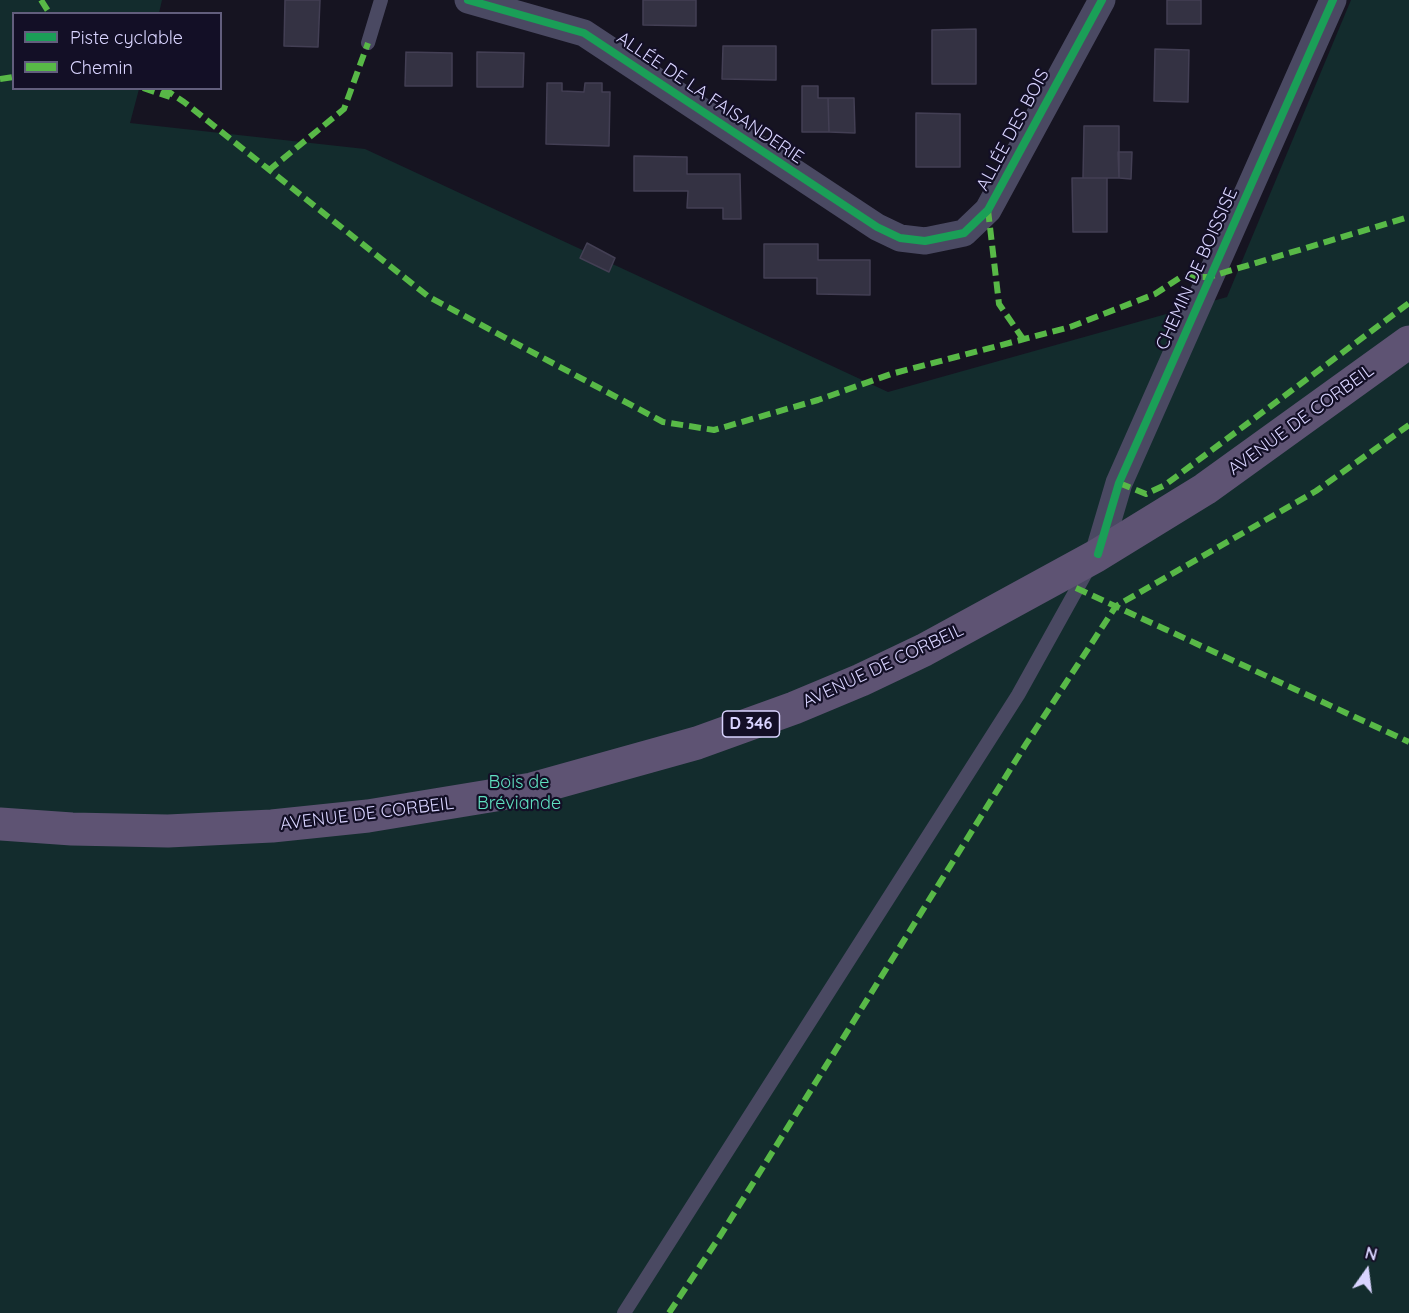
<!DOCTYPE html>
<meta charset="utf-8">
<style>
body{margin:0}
#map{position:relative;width:1409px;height:1313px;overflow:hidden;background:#161421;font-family:Quicksand,sans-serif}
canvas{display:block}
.legend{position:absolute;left:12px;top:12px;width:210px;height:78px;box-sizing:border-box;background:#130f26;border:2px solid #625e7d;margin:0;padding:8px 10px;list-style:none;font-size:18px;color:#d9d4ff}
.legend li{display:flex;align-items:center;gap:12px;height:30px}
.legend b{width:30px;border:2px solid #625e7d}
.north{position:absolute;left:1337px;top:1241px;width:60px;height:60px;-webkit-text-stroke:4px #130f26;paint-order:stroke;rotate:14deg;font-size:16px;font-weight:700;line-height:24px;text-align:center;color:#d9d4ff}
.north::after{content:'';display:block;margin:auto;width:21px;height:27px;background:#d9d4ff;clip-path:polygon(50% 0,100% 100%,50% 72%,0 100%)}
</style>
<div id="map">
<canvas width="1409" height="1313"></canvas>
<ul class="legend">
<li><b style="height:8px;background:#1a9f57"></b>Piste cyclable</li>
<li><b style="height:8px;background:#58b947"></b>Chemin</li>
</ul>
<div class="north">N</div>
</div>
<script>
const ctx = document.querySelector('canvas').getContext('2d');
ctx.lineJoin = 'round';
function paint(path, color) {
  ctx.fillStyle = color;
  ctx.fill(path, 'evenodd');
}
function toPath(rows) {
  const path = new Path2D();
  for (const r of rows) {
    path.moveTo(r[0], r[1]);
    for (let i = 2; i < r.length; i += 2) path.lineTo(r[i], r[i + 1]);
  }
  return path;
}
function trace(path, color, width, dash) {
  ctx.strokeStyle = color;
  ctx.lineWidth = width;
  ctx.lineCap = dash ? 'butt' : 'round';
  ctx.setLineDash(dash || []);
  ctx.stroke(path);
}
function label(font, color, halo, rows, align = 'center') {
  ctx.font = font + ' Quicksand,sans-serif';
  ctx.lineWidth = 4.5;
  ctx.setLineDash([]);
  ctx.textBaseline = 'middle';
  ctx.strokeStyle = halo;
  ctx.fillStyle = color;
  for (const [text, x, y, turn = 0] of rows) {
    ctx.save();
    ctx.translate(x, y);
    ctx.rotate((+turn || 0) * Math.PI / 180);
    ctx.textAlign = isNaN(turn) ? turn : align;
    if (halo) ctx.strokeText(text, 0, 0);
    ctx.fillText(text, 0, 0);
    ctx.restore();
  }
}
const green = toPath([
 [0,0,162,0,159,13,14,14,14,88,139,89,130,123,365,149,888,392,1227,297,1351,0,1409,0,1409,1313,0,1313]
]);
const building = toPath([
 [285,0,320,0,318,47,284,46,285,0],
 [643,0,696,0,696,26,643,25,643,0],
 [1167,0,1201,0,1201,24,1167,24,1167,0],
 [976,29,976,84,932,84,932,30,976,29],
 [723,46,776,46,776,80,722,79,723,46],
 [1155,49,1189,50,1188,102,1154,101,1155,49],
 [406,52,452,53,452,86,405,86,406,52],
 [477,52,524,53,523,87,477,87,477,52],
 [547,83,562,83,562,91,584,92,585,83,602,83,602,92,610,92,609,146,546,144,547,83],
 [802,86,818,86,818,98,828,98,829,132,802,132,802,86],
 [828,98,854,98,855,133,829,132,828,98],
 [916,113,960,114,960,167,916,167,916,113],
 [1084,126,1119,126,1119,178,1083,178,1084,126],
 [1118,152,1132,152,1131,179,1119,178,1118,152],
 [634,156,687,157,687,174,740,174,741,219,723,219,723,208,687,208,688,191,634,191,634,156],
 [1072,178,1107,178,1107,232,1073,232,1072,178],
 [587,243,615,258,609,272,580,258,587,243],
 [764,244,818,244,818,260,870,260,870,295,817,294,817,278,764,278,764,244]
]);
const service = toPath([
 [368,43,381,0],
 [624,1313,1018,695,1088,569]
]);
const minor = toPath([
 [468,0,584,33,877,227,900,238,925,241,964,233,988,210,1102,0],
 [1098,554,1119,483,1333,0]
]);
const primary = toPath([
 [0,824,72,829,168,831,272,826,368,816,532,789,697,743,794,708,861,680,924,650,1096,556,1205,489,1409,342]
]);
const quiet = toPath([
 [41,0,50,14],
 [0,79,14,77],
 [143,88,170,97],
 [163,88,184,102,429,297,663,422,714,430,818,400,891,374,1070,327,1155,294,1181,277,1209,277,1409,217],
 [268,171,344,109,368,43],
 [988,210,999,304,1023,339],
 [1119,483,1146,494,1165,485,1409,303],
 [1076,588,1409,742],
 [669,1313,722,1233,1026,744,1116,606,1316,491,1409,425]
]);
const cycleway = toPath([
 [468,0,584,33,877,227,900,238,925,241,964,233,988,210,1102,0],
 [1098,554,1119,483,1333,0]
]);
const shields = [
 [751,724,57]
];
const shieldNames = [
 ["D 346",751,724]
];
const streetNames = [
 ["ALLÉE DE LA FAISANDERIE",710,98,34],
 ["ALLÉE DES BOIS",1013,130,-62],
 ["CHEMIN DE BOISSISE",1197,269,-66],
 ["AVENUE DE CORBEIL",1301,420,-36],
 ["AVENUE DE CORBEIL",883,666,-25],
 ["AVENUE DE CORBEIL",367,814,-7]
];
const parkNames = [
 ["Bois de",519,783],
 ["Bréviande",519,804]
];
paint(green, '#132c2d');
paint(building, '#343243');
trace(building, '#433f54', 1.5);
trace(service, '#4a4962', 14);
trace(minor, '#4a4962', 27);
trace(primary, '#5e5373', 33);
trace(quiet, '#58b947', 6, [12, 6]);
trace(cycleway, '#1a9f57', 8);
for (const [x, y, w] of shields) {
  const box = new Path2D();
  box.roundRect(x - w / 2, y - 13, w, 26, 4.5);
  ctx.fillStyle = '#130f26';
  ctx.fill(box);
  trace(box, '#d9d4ff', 1.5);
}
label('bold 16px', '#d9d4ff', null, shieldNames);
label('18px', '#d9d4ff', '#130f26', streetNames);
label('18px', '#5fe0c0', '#130f26', parkNames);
</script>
